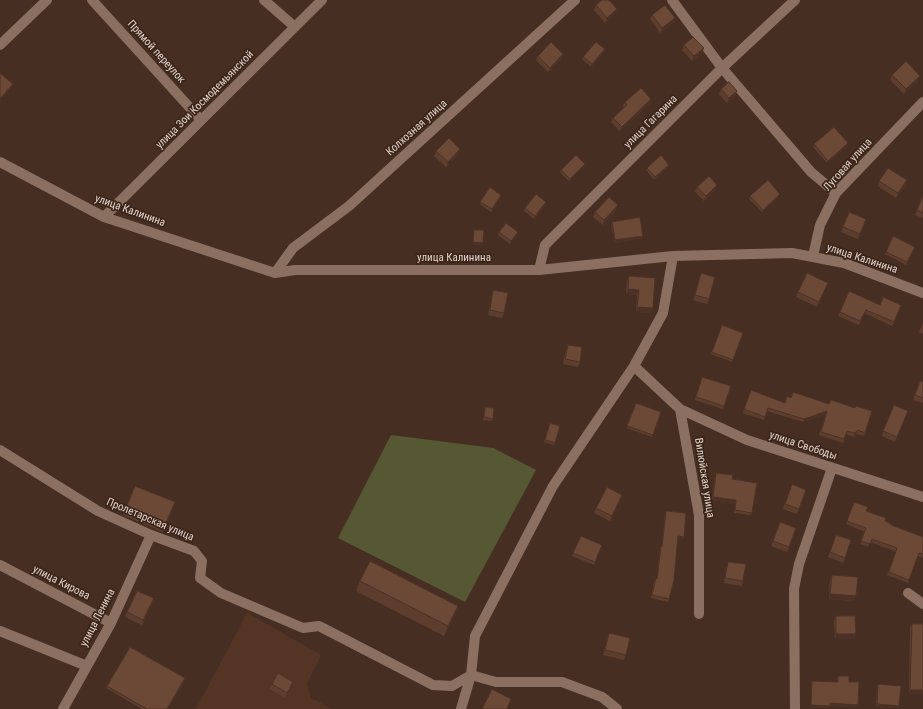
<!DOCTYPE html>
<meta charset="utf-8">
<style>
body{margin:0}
canvas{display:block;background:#462f22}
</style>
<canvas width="923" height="709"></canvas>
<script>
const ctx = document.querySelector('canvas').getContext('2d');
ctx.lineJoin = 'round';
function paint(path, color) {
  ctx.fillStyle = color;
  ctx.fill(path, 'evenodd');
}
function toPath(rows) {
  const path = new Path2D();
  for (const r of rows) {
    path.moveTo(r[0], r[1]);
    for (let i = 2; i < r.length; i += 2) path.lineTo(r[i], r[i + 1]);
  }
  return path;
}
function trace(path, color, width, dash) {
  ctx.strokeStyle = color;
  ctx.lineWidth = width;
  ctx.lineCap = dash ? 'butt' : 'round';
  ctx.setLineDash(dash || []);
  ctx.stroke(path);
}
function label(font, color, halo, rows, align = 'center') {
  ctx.font = font + ' "Roboto Condensed",sans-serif';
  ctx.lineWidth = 3.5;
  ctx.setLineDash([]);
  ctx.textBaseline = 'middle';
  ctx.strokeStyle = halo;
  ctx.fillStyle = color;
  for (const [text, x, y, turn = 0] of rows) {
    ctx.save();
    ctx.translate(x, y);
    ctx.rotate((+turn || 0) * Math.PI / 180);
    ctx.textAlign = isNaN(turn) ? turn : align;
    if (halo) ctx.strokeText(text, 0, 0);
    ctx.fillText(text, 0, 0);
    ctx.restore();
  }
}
const built = toPath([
 [247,613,321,655,307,683,311,698,332,709,196,709]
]);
const green = toPath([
 [391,435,493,448,536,470,465,602,338,538]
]);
const minor = toPath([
 [92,0,201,120],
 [264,0,295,27],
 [672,0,722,68,811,172,836,193],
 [0,45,47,0],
 [0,162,104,217,275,273,295,270,539,270,673,256,792,253,844,263,923,293],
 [104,217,322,0],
 [813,256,820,225,836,193,923,102],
 [539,270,545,245,722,68,795,0],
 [275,273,293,248,349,206,575,0],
 [634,366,680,409,699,515,699,614],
 [680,409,747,440,923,497],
 [0,450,98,511,151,535,194,551,202,561,200,578,221,593,303,628,319,626,433,685,452,686,471,675],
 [0,565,111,623],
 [908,593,923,604],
 [0,631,87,666],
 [471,675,496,682,562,682,602,697,617,709],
 [63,709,111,623,151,535],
 [461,709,471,675,475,636,553,486,634,366,663,313,673,256],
 [795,709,794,589,799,564,832,468]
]);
const wall = toPath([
 [596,5,615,14,605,23,594,10],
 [652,15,675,18,673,23,660,33,650,19],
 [684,45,704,48,702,53,692,61,682,50],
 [605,49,604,51,591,67,582,59,583,57],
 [538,56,561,59,548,72,536,60],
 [892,75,918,81,904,94,890,80],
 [721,89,737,91,735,96,727,103,719,94],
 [625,102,650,103,620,131,611,122,613,118,624,107,623,106],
 [814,144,847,146,827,163,813,147],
 [436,151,459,154,446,167,434,156],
 [585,164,584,166,569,181,560,172,561,170],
 [668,167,654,180,646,170,647,168],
 [907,180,905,185,896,198,878,186,879,181],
 [697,187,715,190,704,201,695,192],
 [780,194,779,196,762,212,749,199,750,196],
 [501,195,501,197,491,212,480,204,480,202],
 [923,195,923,218,915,215],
 [546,202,545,205,534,219,524,211,525,208],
 [616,210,603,225,593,217,595,212],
 [849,212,866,219,858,239,841,232],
 [612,222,643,236,642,238,615,243,611,224],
 [474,230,483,243,482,245,473,245,473,232],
 [499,232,518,232,517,234,510,244,498,235],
 [915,247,906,265,885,254,886,252],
 [701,273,709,299,707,304,693,300],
 [629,276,653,308,651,313,636,312,637,295,626,294,627,281],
 [826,287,817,307,796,297,798,292],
 [493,290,504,313,502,318,488,315],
 [880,305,900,309,892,326,864,313,859,325,838,316,840,312],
 [923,323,923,334,919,332],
 [722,325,743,333,732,362,711,354],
 [568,345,580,362,578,367,563,364,566,350],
 [702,377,731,386,723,409,695,400],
 [920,381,923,382,923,403,913,400],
 [751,390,785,403,791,398,872,411,864,436,856,434,853,437,846,434,843,443,819,435,826,414,803,422,767,411,764,420,743,413],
 [636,403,661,412,652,437,627,428],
 [485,407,493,419,492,421,483,420],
 [906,416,895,442,882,436,883,431],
 [550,423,560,426,554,445,544,442],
 [716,473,732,479,752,513,751,515,734,513,736,503,712,500,715,475],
 [792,484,806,490,797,514,783,509],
 [135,486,172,510,163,532,123,515],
 [622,495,621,500,610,521,594,513,596,508],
 [854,502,866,511,885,521,891,525,923,537,923,558,918,556,908,583,887,575,896,552,870,542,868,547,860,544,865,532,846,524],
 [666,511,684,537,683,540,678,539,669,599,668,602,651,598,654,581,656,578,657,579,660,550,661,546,662,546,665,514],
 [780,522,796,528,787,552,771,546],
 [836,535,851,540,843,563,828,557],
 [581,536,602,545,594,565,572,556],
 [728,562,743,581,742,586,724,583,726,567],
 [832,575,854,601,829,599,830,580],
 [360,581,454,616,444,636,356,591],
 [152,603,142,625,125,617,127,612],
 [836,616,854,639,835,639,834,621],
 [912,624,923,694,909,694,910,627],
 [609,633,626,655,624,660,603,655],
 [838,676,849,682,858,705,857,707,830,706,829,708,811,707,811,683,812,681,837,682],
 [184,681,168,709,142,709,106,688,107,686],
 [272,684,291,687,285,698,270,689],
 [878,684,899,708,876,707,877,687]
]);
const shadedWall = toPath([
 [617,9,615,14,605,23,607,18],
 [675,18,673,23,660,33,662,28],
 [704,48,702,53,692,61,694,56],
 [605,49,604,51,591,67,592,64],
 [563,54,561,59,548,72,550,68],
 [920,76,918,81,904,94,906,89],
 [13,84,11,89,0,102,0,99],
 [737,91,735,96,727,103,729,98],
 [651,99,650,103,620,131,622,127],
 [848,143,847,146,827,163,828,161],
 [460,149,459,154,446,167,448,162],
 [585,164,584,166,569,181,570,179],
 [669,165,668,167,654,180,655,177],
 [907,180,905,185,896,198,898,193],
 [717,185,715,190,704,201,706,196],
 [780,194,779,196,762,212,763,210],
 [501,195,501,197,491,212,492,209],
 [546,202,545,205,534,219,535,216],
 [618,205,616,210,603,225,604,220],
 [518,232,517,234,510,244,511,241],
 [643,236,642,238,615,243,615,240],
 [473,242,483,243,482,245,473,245],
 [628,289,639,290,637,295,626,294],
 [637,307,653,308,651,313,636,312],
 [827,411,826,414,803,422,804,419],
 [858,430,856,434,853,437,855,433],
 [622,495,621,500,610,521,612,516],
 [713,497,736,500,736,503,712,500],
 [678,536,684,537,683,540,677,539],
 [830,594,856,596,854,601,829,599],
 [154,598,152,603,142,625,143,620],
 [458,606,454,616,444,636,448,626],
 [836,634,856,634,854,639,835,639],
 [185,678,168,709,167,709],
 [293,682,291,687,285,698,287,693],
 [910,690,923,690,923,694,909,694],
 [830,703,858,705,857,707,830,706,829,708,811,707,811,705],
 [877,704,899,706,899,708,876,707]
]);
const building = toPath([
 [602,0,609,0,617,9,607,18,596,5,602,0],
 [665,5,675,18,662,28,652,15,665,5],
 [693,37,704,48,694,56,684,45,693,37],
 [551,42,563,54,550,68,538,56,551,42],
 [596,42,605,49,592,64,583,57,596,42],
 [906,61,920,76,906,89,892,75,906,61],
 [0,73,13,84,0,99,0,73],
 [729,82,737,91,729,98,721,89,729,82],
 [641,88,651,99,622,127,613,118,627,105,625,102,641,88],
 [834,127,848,143,828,161,814,144,834,127],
 [449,138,460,149,448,162,436,151,449,138],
 [576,155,585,164,570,179,561,170,576,155],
 [661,155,669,165,655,177,647,168,661,155],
 [888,168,907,180,898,193,879,181,888,168],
 [709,176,717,185,706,196,697,187,709,176],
 [768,180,780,194,763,210,750,196,768,180],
 [490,187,501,195,492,209,480,202,490,187],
 [536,194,546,202,535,216,525,208,536,194],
 [923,195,923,213,917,210,923,195],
 [609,197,618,205,604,220,595,212,609,197],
 [849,212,866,219,860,234,843,227,849,212],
 [640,217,643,236,615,240,612,222,640,217],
 [506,223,518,232,511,241,499,232,506,223],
 [474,230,484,230,483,243,473,242,474,230],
 [893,236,915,247,907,262,886,252,893,236],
 [701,273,715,277,709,299,695,295,701,273],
 [807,273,828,283,819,302,798,292,807,273],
 [629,276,655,278,653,308,637,307,639,290,628,289,629,276],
 [493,290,508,293,504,313,490,310,493,290],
 [849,291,880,305,883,297,901,305,894,322,866,310,860,321,840,312,849,291],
 [722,325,743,333,733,360,712,352,722,325],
 [568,345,582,347,580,362,565,359,568,345],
 [702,377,731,386,724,406,696,397,702,377],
 [920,381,923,382,923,398,915,395,920,381],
 [751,390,785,403,787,396,791,398,793,392,829,404,831,400,855,408,856,406,872,411,865,433,858,430,855,433,847,431,844,439,821,432,827,411,804,419,768,408,765,417,744,409,751,390],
 [636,403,661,412,653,435,627,426,636,403],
 [894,405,908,411,897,437,883,431,894,405],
 [485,407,494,408,493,419,484,417,485,407],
 [550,423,560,426,555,443,545,440,550,423],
 [716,473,733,475,732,479,757,483,752,513,735,510,736,500,713,497,716,473],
 [792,484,806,490,799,509,785,504,792,484],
 [135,486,175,502,165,525,126,508,135,486],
 [607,487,622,495,612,516,596,508,607,487],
 [854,502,868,507,866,511,886,518,885,521,891,524,891,525,923,537,923,554,919,553,909,580,889,572,897,548,872,539,870,544,861,541,866,528,847,521,854,502],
 [666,511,686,513,684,537,678,536,674,580,669,599,652,595,656,578,657,579,661,546,662,547,666,511],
 [780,522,796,528,789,547,773,541,780,522],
 [836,535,851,540,845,558,830,552,836,535],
 [581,536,602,545,595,562,573,553,581,536],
 [370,561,458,606,448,626,360,581,370,561],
 [728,562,746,564,743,581,725,578,728,562],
 [832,575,858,577,856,596,830,594,832,575],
 [137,591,154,598,143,620,127,612,137,591],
 [836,616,855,616,856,634,836,634,836,616],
 [912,624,923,624,923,690,910,690,912,624],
 [609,633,630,638,626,655,605,650,609,633],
 [130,647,185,678,167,709,147,709,107,686,130,647],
 [278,673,293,682,287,693,272,684,278,673],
 [838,676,849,676,849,682,859,682,858,705,830,703,830,706,811,705,812,681,838,682,838,676],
 [878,684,901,686,899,706,877,704,878,684],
 [492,689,511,699,507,709,482,709,492,689]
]);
const streetNames = [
 ["Прямой переулок",156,52,48],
 ["улица Зои Космодемьянской",205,100,-45],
 ["улица Гагарина",651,122,-45],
 ["Колхозная улица",417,128,-42],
 ["Луговая улица",848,165,-48],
 ["улица Калинина",130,211,20],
 ["улица Калинина",454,258],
 ["улица Калинина",862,259,18],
 ["улица Свободы",803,446,18],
 ["Вилюйская улица",704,478,81],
 ["Пролетарская улица",150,520,23],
 ["улица Кирова",61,583,27],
 ["улица Ленина",98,618,-63]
];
paint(built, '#543525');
paint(green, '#555833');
trace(minor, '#8b7062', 10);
paint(wall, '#5d3e2e');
paint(shadedWall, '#4c3226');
paint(building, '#6c4836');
trace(building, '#4c3226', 1);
label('11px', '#e1d1ca', '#3c2519', streetNames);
</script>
